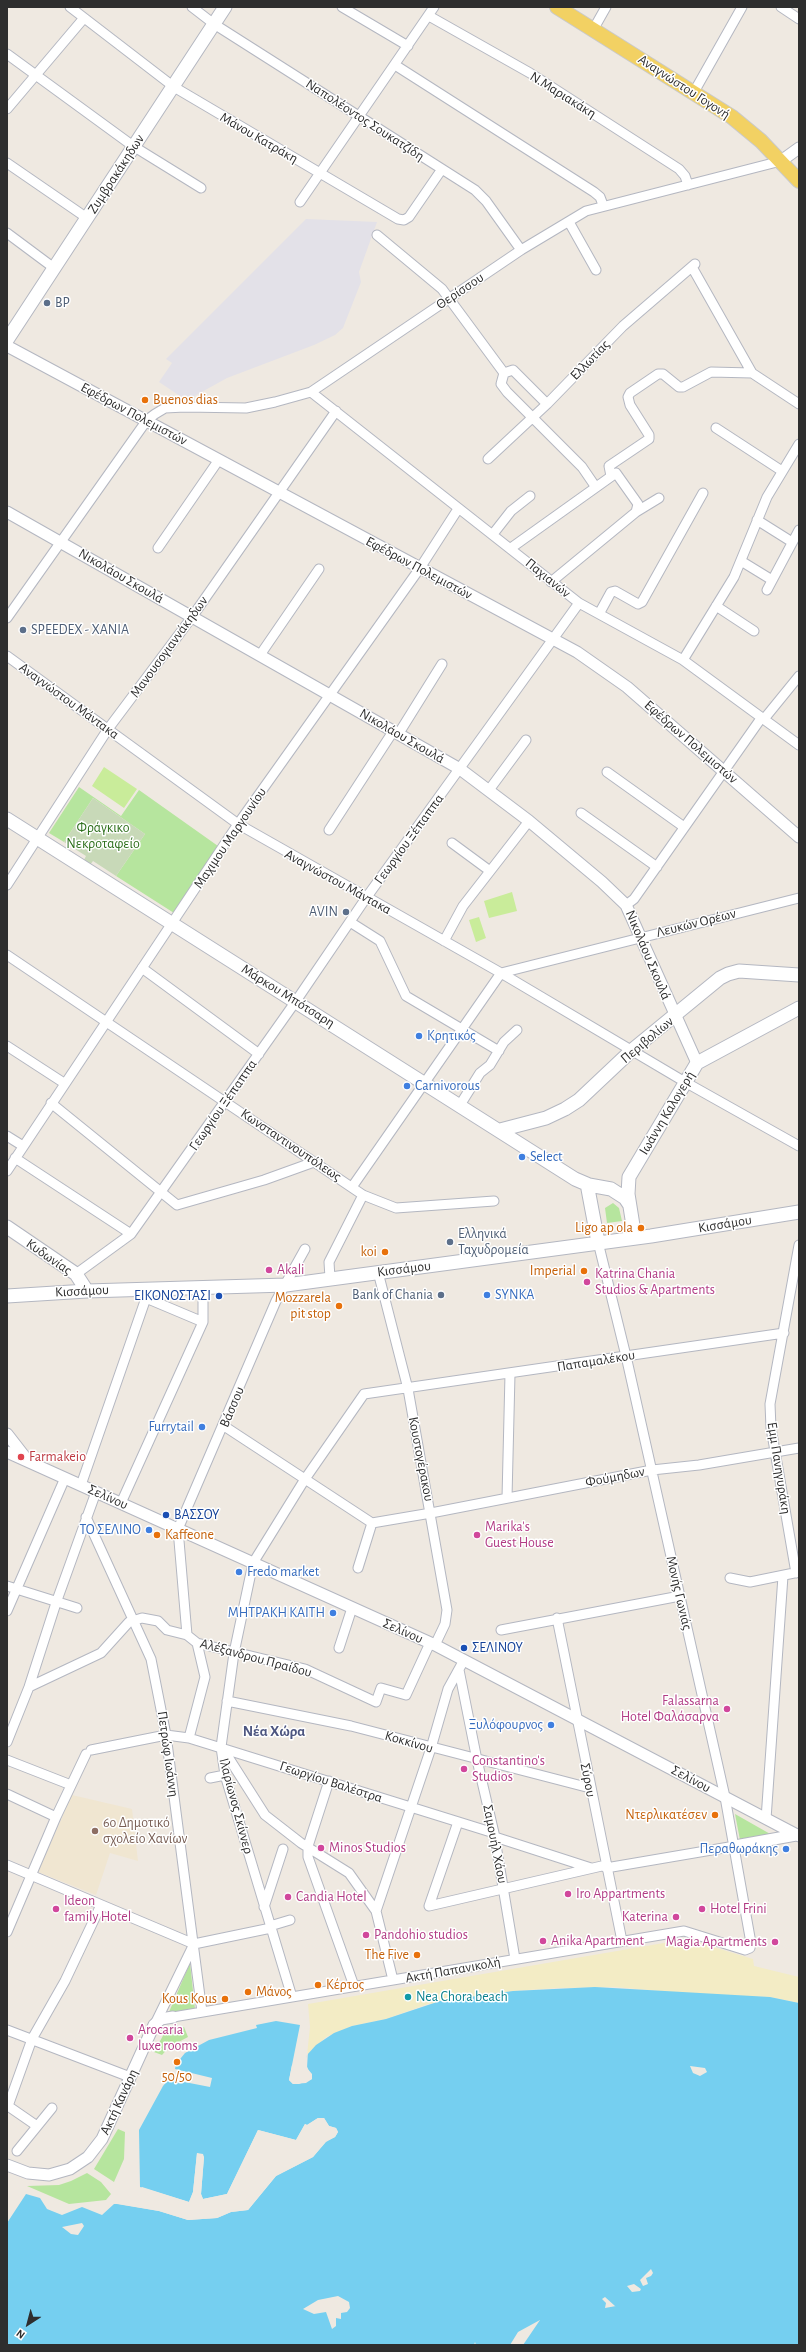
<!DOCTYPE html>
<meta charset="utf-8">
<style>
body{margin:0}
#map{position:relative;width:806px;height:2352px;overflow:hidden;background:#efe9e1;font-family:"Alegreya Sans",sans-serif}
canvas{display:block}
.frame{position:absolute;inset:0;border:8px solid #2e2e2e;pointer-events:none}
.north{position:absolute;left:8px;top:2304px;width:40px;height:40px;-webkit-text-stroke:3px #fff;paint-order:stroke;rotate:216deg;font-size:11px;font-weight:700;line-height:16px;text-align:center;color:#2e2e2e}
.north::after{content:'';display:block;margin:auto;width:14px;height:18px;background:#2e2e2e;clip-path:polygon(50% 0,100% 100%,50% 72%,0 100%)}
</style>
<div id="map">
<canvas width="806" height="2352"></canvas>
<div class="frame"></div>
<div class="north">N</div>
</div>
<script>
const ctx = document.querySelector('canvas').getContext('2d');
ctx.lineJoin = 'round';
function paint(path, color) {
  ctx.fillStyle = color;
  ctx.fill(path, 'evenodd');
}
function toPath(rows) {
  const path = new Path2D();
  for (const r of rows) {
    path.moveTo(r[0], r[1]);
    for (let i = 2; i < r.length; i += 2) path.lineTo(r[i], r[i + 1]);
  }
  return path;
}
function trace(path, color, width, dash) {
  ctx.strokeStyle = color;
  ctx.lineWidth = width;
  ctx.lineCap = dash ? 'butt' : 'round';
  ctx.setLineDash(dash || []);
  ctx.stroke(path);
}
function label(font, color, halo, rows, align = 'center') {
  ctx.font = font + ' "Alegreya Sans",sans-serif';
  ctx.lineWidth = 3;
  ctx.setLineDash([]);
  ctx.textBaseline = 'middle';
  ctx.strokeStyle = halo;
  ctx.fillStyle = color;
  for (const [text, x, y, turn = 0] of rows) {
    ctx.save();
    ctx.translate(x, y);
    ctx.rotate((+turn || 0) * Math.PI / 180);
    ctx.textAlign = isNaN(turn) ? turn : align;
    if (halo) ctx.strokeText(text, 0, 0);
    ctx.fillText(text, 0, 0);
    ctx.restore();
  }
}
const industrial = toPath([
 [306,219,377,222,359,272,361,282,343,328,335,335,314,345,227,378,189,399,183,398,159,382,172,363,166,359]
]);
const education = toPath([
 [72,1795,132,1809,138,1861,110,1853,96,1895,38,1872]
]);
const green = toPath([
 [79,787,121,816,139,790,218,846,174,913,116,876,145,834,93,798,64,842,49,833],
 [613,1203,619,1208,622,1221,607,1223,605,1208],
 [735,1814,772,1835,740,1840],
 [190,1963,195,2009,169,2012],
 [184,2027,188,2037,169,2047,162,2055,154,2052,165,2032],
 [118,2129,125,2132,124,2159,114,2182,94,2169],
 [87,2173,101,2182,111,2194,106,2200,69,2204,27,2186,59,2185,71,2181]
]);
const sand = toPath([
 [687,1939,753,1959,754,1966,799,1977,799,2003,770,1997,692,1994,615,1987,557,1988,513,1991,428,2004,386,2019,352,2026,326,2037,307,2055,310,2027,308,2004]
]);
const cemetery = toPath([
 [93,798,145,834,116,876,93,861,90,865,84,860,86,856,64,842]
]);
const pitch = toPath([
 [104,767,137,789,124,808,92,786],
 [512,892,517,911,489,918,484,901],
 [479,917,486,938,476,942,469,920]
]);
const water = toPath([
 [595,1987,770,1997,799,2003,799,2345,523,2345,540,2320,518,2332,510,2345,476,2345,475,2342,474,2345,7,2345,7,2223,26,2194,40,2198,47,2209,62,2215,82,2207,102,2215,114,2204,117,2204,159,2211,188,2220,217,2218,231,2212,248,2210,276,2176,313,2157,326,2141,335,2137,338,2132,336,2128,329,2126,324,2118,318,2118,307,2125,305,2124,296,2140,258,2130,227,2194,203,2199,201,2194,204,2157,197,2153,193,2192,189,2202,140,2187,139,2130,163,2086,169,2079,210,2087,212,2078,175,2069,176,2064,185,2053,209,2040,257,2028,256,2025,276,2021,300,2025,289,2080,293,2084,299,2084,312,2079,306,2064,307,2055,316,2045,334,2033,352,2026,386,2019,440,2001,513,1991],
 [690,2066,705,2068,707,2072,700,2076,693,2073],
 [82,2223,84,2226,78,2235,71,2234,62,2227],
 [651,2269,653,2273,651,2276,646,2278,648,2284,643,2286,640,2280],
 [634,2284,641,2289,640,2291,632,2292,627,2286],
 [338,2296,349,2302,350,2308,347,2312,341,2313,341,2319,336,2318,336,2326,332,2329,326,2312,314,2314,303,2309,318,2300],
 [605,2297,615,2306,616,2306,605,2308,606,2303,602,2299]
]);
const pier = toPath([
 [308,2051,307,2068,312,2074,312,2079,306,2083,293,2084,289,2080,292,2065,294,2065,291,2079,293,2081,301,2082,310,2078,304,2065],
 [318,2118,324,2118,329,2126,336,2128,338,2132,335,2137,326,2142,313,2157,276,2176,248,2210,231,2212,217,2218,188,2220,159,2211,113,2203,154,2208,188,2218,200,2219,216,2216,230,2210,247,2208,275,2174,312,2156,325,2140,334,2136,335,2129,328,2127,323,2120,318,2120,306,2127,296,2142,260,2132,228,2196,201,2200,199,2194,202,2157,199,2155,195,2193,190,2204,140,2189,142,2187,189,2202,193,2192,197,2153,203,2154,204,2157,201,2194,203,2199,227,2194,258,2130,296,2140,305,2124,307,2125]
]);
const minor = toPath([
 [70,7,174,87,398,219,404,220,409,217,442,169],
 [192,7,214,24,475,190,486,201,521,250],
 [342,7,408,46],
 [781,7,799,19],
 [429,16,530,73,679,169,685,176,688,185],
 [593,30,606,7],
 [7,54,133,146,201,188],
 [395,65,594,192,600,197,603,205],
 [694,92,742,7],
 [7,109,84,18],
 [7,163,87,218],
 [300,202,434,7],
 [569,222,596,270],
 [7,233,54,268],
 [377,235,442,289,504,373],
 [692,267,752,373,799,404],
 [311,392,579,603,683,660,799,745],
 [547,404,513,370,504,373,501,384,507,392,582,467,595,486],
 [716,428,782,471],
 [488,459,547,404,623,326,695,264],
 [611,476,609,466,649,439,649,435,630,405,628,397,630,393,658,374,663,374,679,387,683,387,711,372,752,373],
 [757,520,792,542],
 [493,534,511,511,530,496],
 [158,548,218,461],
 [511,548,616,473,638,504,636,512],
 [741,561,772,580],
 [551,582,636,512,659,498],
 [767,590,799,530],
 [716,606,754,631],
 [599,614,611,592,615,591,638,604,642,602,703,493],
 [7,618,147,420,155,414,165,408,185,407,246,408,275,402,311,392,521,250,586,211,781,161],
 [260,655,319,569],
 [7,656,238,824,501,973,685,1082,799,1146],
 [683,660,734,577,767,497,799,444],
 [764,719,799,676],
 [399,733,442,664],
 [607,772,684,827],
 [489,790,526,740],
 [581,813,657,867],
 [329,830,394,730],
 [452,843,490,871],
 [7,885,108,729,192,617,336,411],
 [626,905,634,899,762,717],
 [350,922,380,941,406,996,499,1051],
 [444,941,463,906,529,821],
 [7,955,363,1195,396,1208,494,1201],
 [142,968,259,1054],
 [501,973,799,898],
 [7,1046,64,1083],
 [51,1103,177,1205,264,1180,314,1162],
 [460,1105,480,1073,490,1065,504,1042,517,1030],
 [7,1136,23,1146],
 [15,1158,131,1234],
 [7,1171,238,824,420,568,458,509],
 [352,1187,501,973],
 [378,1272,408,1389,447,1610,445,1624,435,1645],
 [76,1274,131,1234,296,1001,366,898,579,603],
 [330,1278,329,1262,363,1195],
 [146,1298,203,1322],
 [224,1426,372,1523,431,1513,652,1470,699,1465,799,1448],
 [81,1485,146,1298,146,1289],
 [507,1498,510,1374],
 [121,1503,203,1322,203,1288],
 [86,1517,151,1659,166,1735,202,2012],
 [358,1568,372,1523],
 [796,1573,771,1428,770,1404,799,1245],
 [730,1578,750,1582,799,1572],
 [7,1586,77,1608],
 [7,1611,65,1478],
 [557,1618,622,1941],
 [501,1630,680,1596],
 [187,1635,178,1529,276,1301,305,1249],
 [339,1648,352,1608],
 [459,1670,477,1760,494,1833,515,1959],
 [29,1687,101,1653,129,1622,142,1618,158,1621,167,1630,187,1635,197,1643,305,1669,376,1702,381,1688,406,1695,430,1643],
 [227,1701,351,1726,590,1788],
 [189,1738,205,1677,197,1643],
 [7,1742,29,1687,56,1603,96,1492],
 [223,1749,265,1815,301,1843,349,1873,376,1911],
 [91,1750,166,1735,189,1738,494,1833],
 [7,1760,71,1785],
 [210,1778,225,1775],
 [329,1781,308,1846,308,1857,354,1986],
 [7,1794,56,1817],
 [766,1819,783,1576],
 [458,1822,429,1906,606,1865],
 [495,1837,591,1868],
 [7,1865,194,1944],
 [606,1868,735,1846],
 [264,1907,283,1849],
 [270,1926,290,1920],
 [7,1932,56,1817,86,1754],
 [194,1944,271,1928],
 [393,1980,376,1911,431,1748,448,1689,464,1660],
 [292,1997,225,1775,221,1747,234,1653,253,1563,305,1479,364,1394,784,1333],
 [173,2017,684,1931,745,1950,750,1948,751,1943,725,1797,626,1356,598,1242],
 [155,2024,194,1944],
 [7,2030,130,2077],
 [37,2126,8,2106,32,2039,65,1981,101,1905],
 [17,2151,52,2108]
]);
const tertiary = toPath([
 [781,161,799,148],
 [7,346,577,652,627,687,799,837],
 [7,512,460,769,529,821,602,882,626,905,697,1063],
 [7,1434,28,1461],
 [7,1452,435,1645,799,1836],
 [735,1846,796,1835],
 [7,2165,28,2173,49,2175,70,2169,88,2157,102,2139,154,2025,161,2019,173,2017]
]);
const secondary = toPath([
 [7,340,225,7],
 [7,819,575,1179,589,1185,611,1189,625,1198,629,1204],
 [500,1130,546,1118,565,1109,579,1100,631,1051,720,978,728,974,739,971,799,975],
 [588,1189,598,1242],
 [7,1227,76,1274,87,1291],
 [635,1238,628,1194,629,1177,697,1063,799,1008],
 [7,1296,87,1291,286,1285,651,1236,799,1212]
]);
const primary = toPath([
 [557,7,732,117,761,141,799,181]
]);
const markers = [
 [47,303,4,"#5c6f8a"],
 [145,400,4,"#e8710a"],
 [23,630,4,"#5c6f8a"],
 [346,912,4,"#5c6f8a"],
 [419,1036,4,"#3f7fe0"],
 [407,1086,4,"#3f7fe0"],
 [522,1157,4,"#3f7fe0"],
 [641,1228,4,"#e8710a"],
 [450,1242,4,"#5c6f8a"],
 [385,1252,4,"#e8710a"],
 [269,1270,4,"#d1479c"],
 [584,1271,4,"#e8710a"],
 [587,1282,4,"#d1479c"],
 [441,1295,4,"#5c6f8a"],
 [487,1295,4,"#3f7fe0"],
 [219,1296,4,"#1a4fb4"],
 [339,1306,4,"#e8710a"],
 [202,1427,4,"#3f7fe0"],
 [21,1457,4,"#e0444e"],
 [166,1515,4,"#1a4fb4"],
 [149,1530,4,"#3f7fe0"],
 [157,1535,4,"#e8710a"],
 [477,1535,4,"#d1479c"],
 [239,1572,4,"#3f7fe0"],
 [333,1613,4,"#3f7fe0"],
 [464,1648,4,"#1a4fb4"],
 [727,1709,4,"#d1479c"],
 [551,1725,4,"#3f7fe0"],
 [464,1769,4,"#d1479c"],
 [715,1815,4,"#e8710a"],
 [95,1831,4,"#8d6e63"],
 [321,1848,4,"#d1479c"],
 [786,1849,4,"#3f7fe0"],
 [568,1894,4,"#d1479c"],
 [288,1897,4,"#d1479c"],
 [56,1909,4,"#d1479c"],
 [702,1909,4,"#d1479c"],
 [676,1917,4,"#d1479c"],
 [366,1935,4,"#d1479c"],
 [543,1941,4,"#d1479c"],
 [775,1942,4,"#d1479c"],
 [417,1955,4,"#e8710a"],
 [318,1985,4,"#e8710a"],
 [248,1992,4,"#e8710a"],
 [408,1997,4,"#0f9aa8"],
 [225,1999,4,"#e8710a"],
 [130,2038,4,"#d1479c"],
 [177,2062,4,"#e8710a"]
];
const streetNames = [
 ["Αναγνώστου Γογονή",684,87,33],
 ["Ν.Μαριακάκη",563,95,32],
 ["Ναπολέοντος Σουκατζίδη",365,120,33],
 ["Μάνου Κατράκη",259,138,30],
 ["Ζυμβρακάκηδων",116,174,-57],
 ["Θερίσσου",460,291,-34],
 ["Ελλωτίας",590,360,-46],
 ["Εφέδρων Πολεμιστών",134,414,28],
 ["Εφέδρων Πολεμιστών",419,568,28],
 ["Νικολάου Σκουλά",121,576,30],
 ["Παχιανών",548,578,39],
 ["Μανουσογιαννάκηδων",169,647,-54],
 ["Αναγνώστου Μάντακα",69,701,36],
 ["Νικολάου Σκουλά",402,736,30],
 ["Εφέδρων Πολεμιστών",691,742,41],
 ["Μαχιμου Mαργουνίου",230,838,-56],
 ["Γεωργίου Ξέπαππα",409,839,-54],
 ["Αναγνώστου Μάντακα",338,882,29],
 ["Λευκών Ορέων",696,923,-14],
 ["Νικολάου Σκουλά",648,955,67],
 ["Μάρκου Μπότσαρη",288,996,32],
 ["Περιβολίων",647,1040,-40],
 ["Γεωργίου Ξέπαππα",223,1105,-55],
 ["Ιωάννη Καλογερή",667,1113,-59],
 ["Κωνσταντινουπόλεως",291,1145,34],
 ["Κισσάμου",725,1224,-9],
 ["Κυδωνίας",49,1257,35],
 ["Κισσάμου",404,1269,-7],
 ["Κισσάμου",82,1291,-3],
 ["Παπαμαλέκου",596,1361,-9],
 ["Βάσσου",232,1407,-67],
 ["Κουστογέρακου",421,1459,79],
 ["Εμμ Πανηγυράκη",779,1468,81],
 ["Φούμηδων",615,1477,-11],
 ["Σελίνου",108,1497,24],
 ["Μονής Γωνιάς",679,1593,77],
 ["Σελίνου",403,1631,24],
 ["Αλέξανδρου Πραίδου",256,1658,15],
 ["Κοκκίνου",409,1742,16],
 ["Πετρώφ Ιωάννη",168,1754,82],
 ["Σελίνου",691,1779,28],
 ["Σύρου",588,1780,79],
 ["Γεωργίου Βαλέστρα",331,1782,18],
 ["Ιλαρίωνος Σκίννερ",236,1806,75],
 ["Σαμουήλ Χάου",495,1844,79],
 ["Ακτή Παπανικολή",453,1970,-10],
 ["Ακτή Κανάρη",119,2102,-65]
];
const serviceNames = [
 ["BP",55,303],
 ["SPEEDEX - ΧΑΝΙΑ",31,630],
 ["AVIN",338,912,"right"],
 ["Ελληνικά",458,1234],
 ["Ταχυδρομεία",458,1250],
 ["Bank of Chania",433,1295,"right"]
];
const foodNames = [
 ["Buenos dias",153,400,"left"],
 ["Ligo ap ola",633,1228],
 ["koi",377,1252],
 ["Imperial",576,1271],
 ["Mozzarela",331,1298],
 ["pit stop",331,1314],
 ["Kaffeone",165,1535,"left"],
 ["Ντερλικατέσεν",707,1815],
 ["The Five",409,1955],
 ["Κέρτος",326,1985,"left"],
 ["Μάνος",256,1992,"left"],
 ["Kous Kous",217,1999],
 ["50/50",177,2077,"center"]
];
const parkNames = [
 ["Φράγκικο",103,828],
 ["Νεκροταφείο",103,844]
];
const shopNames = [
 ["Κρητικός",427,1036],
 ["Carnivorous",415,1086],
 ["Select",530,1157],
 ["SYNKA",495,1295],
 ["Furrytail",194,1427,"right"],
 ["ΤΟ ΣΕΛΙΝΟ",141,1530,"right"],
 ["Fredo market",247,1572],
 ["ΜΗΤΡΑΚΗ ΚΑΙΤΗ",325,1613,"right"],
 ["Ξυλόφουρνος",543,1725,"right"],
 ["Περαθωράκης",778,1849,"right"]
];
const hotelNames = [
 ["Akali",277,1270],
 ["Katrina Chania",595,1274],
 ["Studios & Apartments",595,1290],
 ["Marika's",485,1527],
 ["Guest House",485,1543],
 ["Falassarna",719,1701,"right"],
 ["Hotel Φαλάσαρνα",719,1717,"right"],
 ["Constantino's",472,1761],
 ["Studios",472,1777],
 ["Minos Studios",329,1848],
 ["Iro Appartments",576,1894],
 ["Candia Hotel",296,1897],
 ["Ideon",64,1901],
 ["family Hotel",64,1917],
 ["Hotel Frini",710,1909],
 ["Katerina",668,1917,"right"],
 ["Pandohio studios",374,1935],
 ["Anika Apartment",551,1941],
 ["Magia Apartments",767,1942,"right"],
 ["Arocaria",138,2030],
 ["luxe rooms",138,2046]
];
const transitNames = [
 ["ΕΙΚΟΝΟΣΤΑΣΙ",211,1296,"right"],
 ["ΒΑΣΣΟΥ",174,1515],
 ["ΣΕΛΙΝΟΥ",472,1648]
];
const healthNames = [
 ["Farmakeio",29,1457]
];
const educationNames = [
 ["6ο Δημοτικό",103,1823],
 ["σχολείο Χανίων",103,1839]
];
const cultureNames = [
 ["Nea Chora beach",416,1997]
];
const neighbourhoodNames = [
 ["Νέα Χώρα",274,1731]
];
paint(industrial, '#e3e1e8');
paint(education, '#f0e6d1');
paint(green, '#b6e59e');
paint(sand, '#f3ecc5');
paint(cemetery, '#c8d9b8');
paint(pitch, '#c9ec9a');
paint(water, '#75cff0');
paint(pier, '#efe9e1');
trace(minor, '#b4b7c1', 11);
trace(tertiary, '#b4b7c1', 13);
trace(secondary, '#b4b7c1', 15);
trace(primary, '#c9c9c9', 16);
trace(minor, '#fff', 9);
trace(tertiary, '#fff', 11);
trace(secondary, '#fff', 13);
trace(primary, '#f2d163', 14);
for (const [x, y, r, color] of markers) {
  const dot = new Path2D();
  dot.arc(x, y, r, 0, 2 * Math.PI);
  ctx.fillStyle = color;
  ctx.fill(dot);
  trace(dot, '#fff', 1.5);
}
label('14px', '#2e2e2e', '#fff', streetNames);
label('14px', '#4e5e75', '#fff', serviceNames, 'left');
label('14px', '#c56008', '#fff', foodNames, 'right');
label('14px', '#2c6e1b', '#fff', parkNames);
label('14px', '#366cbe', '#fff', shopNames, 'left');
label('14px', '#b23c85', '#fff', hotelNames, 'left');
label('14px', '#164399', '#fff', transitNames, 'left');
label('14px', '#be3a42', '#fff', healthNames, 'left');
label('14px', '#785e54', '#fff', educationNames, 'left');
label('14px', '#0d838f', '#fff', cultureNames, 'left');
label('bold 15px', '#4d5680', '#fff', neighbourhoodNames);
</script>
